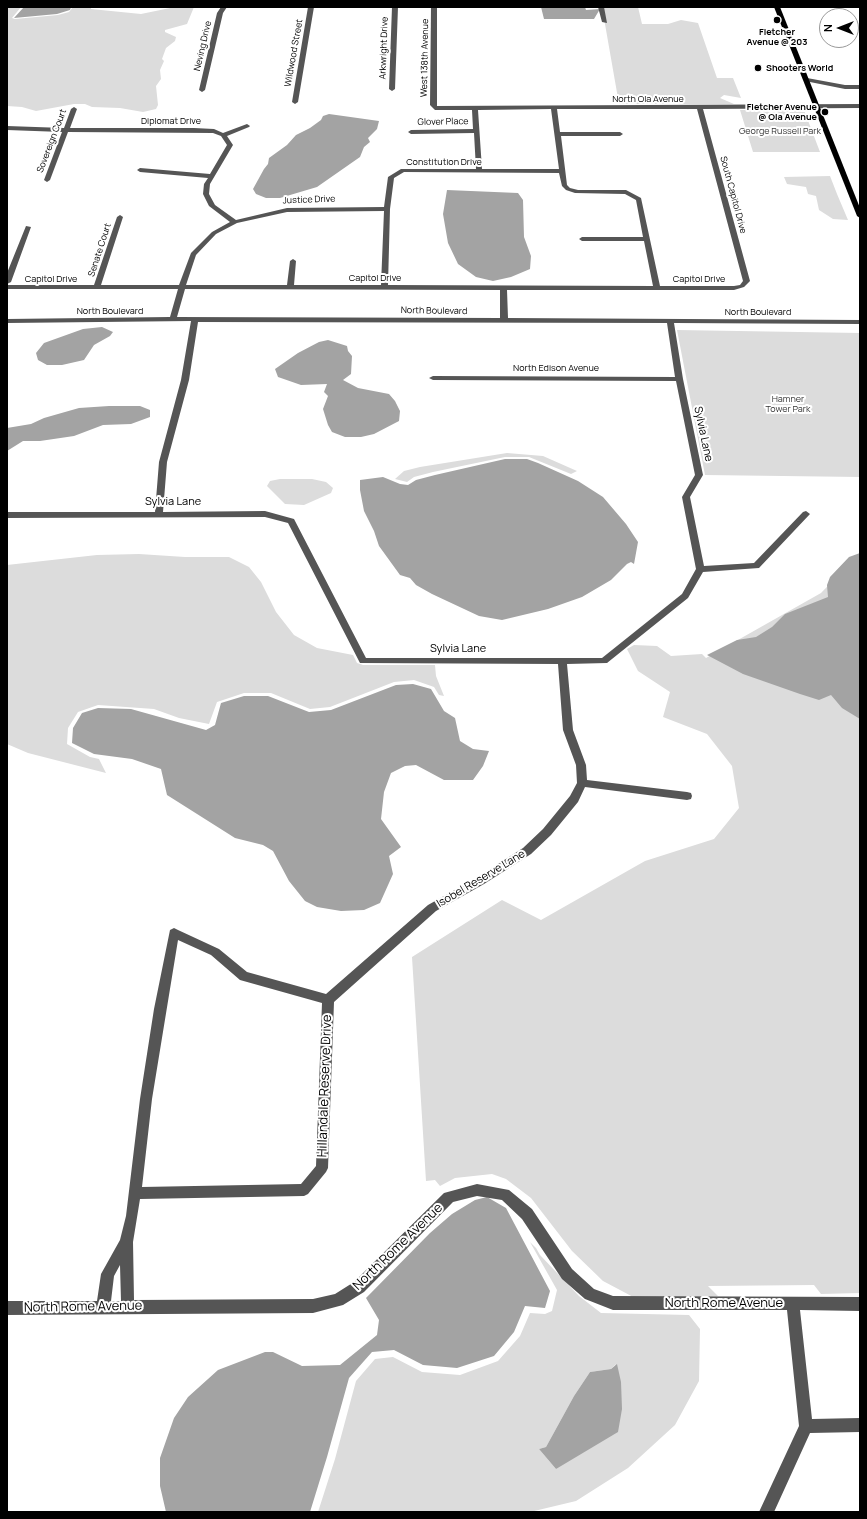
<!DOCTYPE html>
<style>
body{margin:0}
#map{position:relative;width:867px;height:1519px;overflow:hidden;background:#fff;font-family:Manrope,sans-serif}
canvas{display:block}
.frame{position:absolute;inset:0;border:8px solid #000;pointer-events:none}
.north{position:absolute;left:819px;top:8px;width:40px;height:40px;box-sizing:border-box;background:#fff;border:1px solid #999;border-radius:50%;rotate:270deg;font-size:11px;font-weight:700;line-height:16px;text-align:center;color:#000}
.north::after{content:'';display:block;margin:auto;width:14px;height:18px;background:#000;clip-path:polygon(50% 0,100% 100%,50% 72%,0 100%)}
</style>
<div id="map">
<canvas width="867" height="1519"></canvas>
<div class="frame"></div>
<div class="north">N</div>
</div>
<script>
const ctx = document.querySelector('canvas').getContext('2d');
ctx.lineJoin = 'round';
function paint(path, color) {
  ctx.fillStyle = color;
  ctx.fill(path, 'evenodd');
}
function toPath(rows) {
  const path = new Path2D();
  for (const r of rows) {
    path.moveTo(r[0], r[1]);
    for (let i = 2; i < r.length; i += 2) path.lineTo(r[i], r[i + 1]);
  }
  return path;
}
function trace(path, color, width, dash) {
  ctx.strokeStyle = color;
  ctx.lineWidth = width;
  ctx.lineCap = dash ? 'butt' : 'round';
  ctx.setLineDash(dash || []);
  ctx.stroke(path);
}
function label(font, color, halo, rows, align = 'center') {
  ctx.font = font + ' Manrope,sans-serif';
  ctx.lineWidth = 4;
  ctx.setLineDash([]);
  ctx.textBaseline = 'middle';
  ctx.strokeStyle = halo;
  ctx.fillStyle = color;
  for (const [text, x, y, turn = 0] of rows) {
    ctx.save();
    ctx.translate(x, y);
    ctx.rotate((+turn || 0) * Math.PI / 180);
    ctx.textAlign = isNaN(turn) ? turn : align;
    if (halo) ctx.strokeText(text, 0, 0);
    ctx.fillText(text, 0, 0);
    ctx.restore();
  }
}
const green = toPath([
 [7,7,21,7,12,18,15,19,58,15,69,12,73,7,91,7,91,9,141,14,175,7,194,7,187,24,165,30,165,32,176,37,175,41,166,48,162,59,164,61,160,70,161,79,156,86,158,105,156,109,143,112,120,108,92,107,85,104,74,104,36,111,22,107,7,106],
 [602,7,638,7,642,24,668,24,681,20,698,23,717,78,733,78,741,98,724,95,720,98,734,104,619,104],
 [740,110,804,110,820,152,753,152],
 [830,176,837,194,848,220,833,219,819,210,816,196,808,194,806,187,787,184,784,177],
 [677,330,860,333,860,477,705,475],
 [507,453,543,456,577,471,571,474,529,457,505,457,433,472,414,477,407,482,395,479,404,471,420,467],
 [280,479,312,479,326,482,333,488,331,493,304,505,285,504,267,486,270,481],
 [860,553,860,1293,821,1294,814,1285,708,1286,718,1296,637,1299,603,1281,572,1251,531,1198,506,1179,492,1174,455,1178,440,1186,435,1180,426,1181,412,957,502,900,541,920,645,861,714,839,739,808,732,766,707,734,663,717,670,692,638,671,627,649,634,645,657,646,671,656,702,654,706,658,821,593],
 [139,554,185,557,229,557,249,567,261,582,276,612,294,635,317,648,353,655,357,663,363,665,435,665,436,676,444,696,439,695,434,687,414,680,394,682,330,707,310,709,271,693,244,693,217,702,209,724,179,718,154,709,98,705,78,712,68,728,67,744,90,757,99,759,106,773,28,753,7,744,7,565,97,555],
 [530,1242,536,1248,540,1255,579,1296,601,1313,689,1315,700,1329,699,1381,675,1425,628,1468,576,1501,530,1512,318,1512,335,1459,356,1381,375,1359,393,1357,422,1372,460,1375,498,1361,520,1336,530,1313,545,1314,552,1311,557,1290],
 [616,1364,556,1469,539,1449,546,1447,574,1396,590,1372,611,1369]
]);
const water = toPath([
 [24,7,71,7,70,10,57,14,14,18],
 [541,7,585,7,586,10,600,9,594,19,544,19],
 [329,114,379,121,377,129,368,138,370,142,364,147,360,157,317,187,280,198,266,198,256,194,253,189,264,169,268,164,269,158,287,145,296,135,310,128,321,120,323,116],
 [447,190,518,193,523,200,524,237,531,256,530,269,511,277,493,281,476,277,458,264,448,243,443,214],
 [102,327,113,332,110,336,94,345,84,360,62,365,47,365,38,360,36,353,44,343,83,329],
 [328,340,347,346,348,351,352,356,351,374,343,380,358,388,389,394,395,401,400,411,399,421,374,434,361,437,345,437,332,432,328,425,323,409,328,396,324,392,327,384,301,385,278,377,275,369,298,353,319,342],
 [109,406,140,406,150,410,150,417,131,424,103,425,74,436,40,441,23,441,7,451,7,428,31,424,44,418,79,408],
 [505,459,527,459,538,463,578,481,603,497,626,524,638,542,634,564,631,562,627,564,611,580,582,597,548,609,502,620,479,616,432,594,416,585,410,578,400,575,379,546,374,531,364,511,360,490,360,480,383,477,400,484,408,485,416,480,435,475],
 [860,553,860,719,842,708,831,695,819,700,800,694,743,674,707,655,737,640,756,637,772,627,785,614,828,597,827,585,830,577,849,557],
 [413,684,431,689,444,711,455,718,460,741,473,749,489,751,483,766,473,780,444,780,416,765,405,766,391,773,384,792,381,819,401,847,389,856,393,874,380,903,364,910,341,911,317,907,305,901,289,881,273,851,263,845,235,838,167,795,161,769,132,759,94,754,72,743,73,728,82,713,98,708,131,709,206,730,215,725,221,703,244,696,268,696,309,712,331,710,396,685],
 [487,1197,506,1208,550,1291,545,1308,525,1306,514,1332,494,1356,457,1368,423,1365,394,1350,372,1352,349,1378,327,1457,310,1512,166,1512,160,1486,160,1458,174,1418,188,1397,218,1370,265,1352,273,1352,302,1366,340,1365,377,1335,379,1320,366,1298,430,1233,452,1214,475,1200],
 [617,1364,621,1382,622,1409,618,1432,556,1469,539,1449,546,1447,574,1396,590,1372,611,1369]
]);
const minor = toPath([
 [221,7,227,7,223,13,205,90,202,92,199,90,217,13,221,7],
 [308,7,314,7,298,102,295,104,292,102,308,7],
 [392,7,398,7,395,89,392,91,389,89,392,7],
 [431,7,437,7,437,106,860,104,860,108,703,109,750,281,744,287,734,290,507,290,508,318,860,320,860,324,674,323,683,379,703,475,690,497,704,566,754,563,803,512,806,511,810,514,759,568,703,572,688,598,607,663,567,664,573,730,586,765,587,780,687,792,691,793,692,796,691,799,687,800,585,787,578,802,551,835,531,854,484,884,436,911,334,1002,328,1168,326,1172,308,1194,304,1196,140,1199,133,1242,134,1300,313,1299,335,1294,354,1282,444,1193,477,1184,509,1190,532,1209,572,1269,594,1289,613,1296,860,1297,860,1311,800,1310,812,1419,860,1418,860,1432,810,1433,774,1512,759,1512,799,1426,787,1310,613,1310,585,1299,562,1279,522,1219,502,1200,477,1196,453,1202,364,1292,343,1305,313,1313,7,1315,7,1301,97,1301,101,1274,120,1240,126,1216,140,1099,154,1009,170,930,174,928,178,930,219,949,247,972,326,994,428,905,476,878,523,848,543,829,570,796,577,783,576,765,563,730,558,664,360,663,288,523,265,517,7,518,7,512,155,512,159,462,181,380,191,321,7,323,7,319,170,317,178,289,7,289,7,285,94,285,117,217,120,215,123,217,101,285,179,285,191,253,212,232,230,222,209,206,203,194,204,184,208,178,140,172,137,170,140,168,210,174,227,145,221,136,213,133,68,132,50,180,47,182,44,180,62,132,7,130,7,126,64,128,71,109,74,107,77,109,70,128,194,128,214,129,223,133,247,124,250,126,249,127,227,136,233,145,210,184,209,194,215,205,236,220,287,208,384,207,388,177,401,169,476,169,474,133,411,134,408,132,411,130,473,129,472,110,435,110,430,105,431,7],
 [551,109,559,169,482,169,478,110,551,109],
 [557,109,697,109,743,281,740,285,734,286,660,286,641,198,626,190,578,190,570,188,567,185,561,136,620,136,623,134,620,132,560,132,557,109],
 [404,172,559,173,562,186,566,190,575,193,625,194,636,200,643,237,582,237,579,239,582,241,644,241,653,286,388,285,390,209,394,178,404,172],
 [384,211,381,285,294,285,296,261,293,259,290,261,287,285,186,285,196,255,216,234,237,223,287,212,384,211],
 [185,289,500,290,500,318,177,317,185,289],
 [198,322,667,323,675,377,433,376,429,378,433,380,676,381,695,475,682,497,696,569,682,594,602,658,366,658,294,519,265,511,163,512,167,462,189,380,198,322],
 [178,940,211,955,240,980,322,1003,316,1166,301,1184,142,1187,152,1099,178,940],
 [120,1265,121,1301,111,1301,114,1276,120,1265],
 [598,7,604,7,607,23,602,22,598,7],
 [807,78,845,85,860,85,860,89,845,89,805,81,804,80,807,78],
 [26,226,31,227,11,282,7,284,7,273,26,226]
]);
const major = toPath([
 [774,7,780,7,860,208,860,218,857,216,774,7]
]);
const markers = [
 [777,20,4,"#000"],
 [758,68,4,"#000"],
 [825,112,4,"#000"]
];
const farPoinames = [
 ["Fletcher",777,32],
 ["Avenue @ 203",777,42],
 ["Shooters World",766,68,"left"],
 ["Fletcher Avenue",817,107,"right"],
 ["@ Ola Avenue",817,117,"right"]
];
const farStreetnames = [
 ["Neving Drive",203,46,-77],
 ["Arkwright Drive",384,48,-88],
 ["Wildwood Street",294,53,-80],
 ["West 138th Avenue",425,58,-89],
 ["North Ola Avenue",648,99],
 ["Diplomat Drive",171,121],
 ["Glover Place",443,122,-1],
 ["Sovereign Court",52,141,-69],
 ["Constitution Drive",444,162],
 ["South Capitol Drive",733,195,75],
 ["Justice Drive",309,200,-2],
 ["Senate Court",100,250,-72],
 ["Capitol Drive",375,278],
 ["Capitol Drive",51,279],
 ["Capitol Drive",699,279],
 ["North Boulevard",110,311],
 ["North Boulevard",434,311,1],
 ["North Boulevard",758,312],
 ["North Edison Avenue",556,368]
];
const farParknames = [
 ["George Russell Park",780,131],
 ["Hamner",788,399],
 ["Tower Park",788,409]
];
const streetNames = [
 ["Sylvia Lane",703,434,78],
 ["Sylvia Lane",173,502],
 ["Sylvia Lane",458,649],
 ["Isobel Reserve Lane",481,879,-31]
];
const nearStreetnames = [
 ["Hillandale Reserve Drive",325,1086,-88],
 ["North Rome Avenue",398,1247,-44],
 ["North Rome Avenue",724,1303],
 ["North Rome Avenue",83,1307,-1]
];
paint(green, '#dcdcdc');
paint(water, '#a3a3a3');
paint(minor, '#555');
paint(major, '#000');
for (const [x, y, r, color] of markers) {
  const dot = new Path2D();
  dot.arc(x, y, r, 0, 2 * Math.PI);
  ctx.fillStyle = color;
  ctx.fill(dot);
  trace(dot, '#fff', 1.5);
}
label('bold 9px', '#000', '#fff', farPoinames);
label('9px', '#000', '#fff', farStreetnames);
label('9px', '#333', '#fff', farParknames);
label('11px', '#000', '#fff', streetNames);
label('13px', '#000', '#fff', nearStreetnames);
</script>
